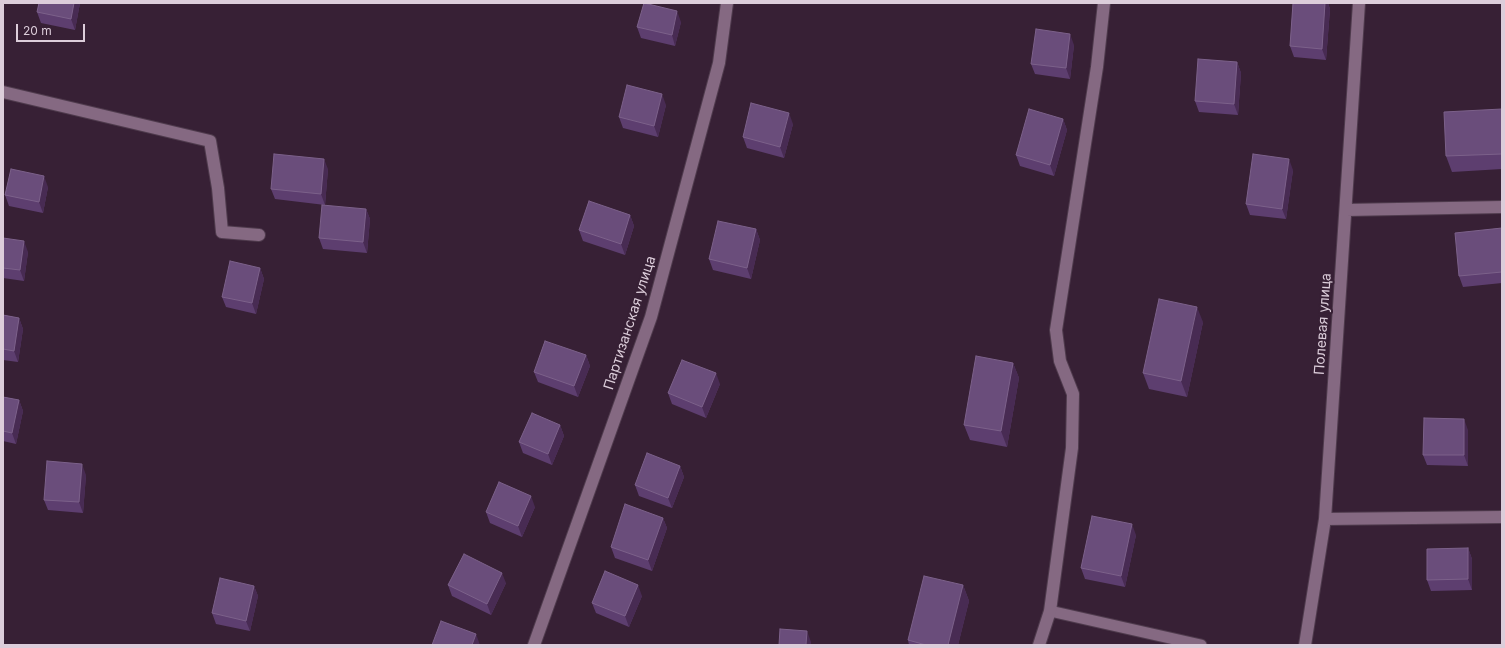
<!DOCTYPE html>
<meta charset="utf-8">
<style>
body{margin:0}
#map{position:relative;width:1505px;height:648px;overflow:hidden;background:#372035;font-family:Inter,sans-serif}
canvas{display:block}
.frame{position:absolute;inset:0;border:4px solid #dccdda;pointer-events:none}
.scale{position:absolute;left:16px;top:24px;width:69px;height:18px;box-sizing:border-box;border:2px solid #dccdda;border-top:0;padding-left:5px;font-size:12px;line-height:14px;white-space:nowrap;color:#dccdda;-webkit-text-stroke:3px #372035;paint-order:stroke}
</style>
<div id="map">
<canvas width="1505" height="648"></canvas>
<div class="frame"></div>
<div class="scale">20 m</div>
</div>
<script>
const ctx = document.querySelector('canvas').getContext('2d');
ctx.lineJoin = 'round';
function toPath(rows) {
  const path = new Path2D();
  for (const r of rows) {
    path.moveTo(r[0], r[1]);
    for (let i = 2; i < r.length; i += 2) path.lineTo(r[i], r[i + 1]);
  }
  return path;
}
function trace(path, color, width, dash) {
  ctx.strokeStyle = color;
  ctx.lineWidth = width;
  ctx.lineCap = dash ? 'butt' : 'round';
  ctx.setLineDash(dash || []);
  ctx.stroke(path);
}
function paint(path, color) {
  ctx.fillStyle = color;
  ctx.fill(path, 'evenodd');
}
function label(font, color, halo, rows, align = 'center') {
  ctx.font = font + ' Inter,sans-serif';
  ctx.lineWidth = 4;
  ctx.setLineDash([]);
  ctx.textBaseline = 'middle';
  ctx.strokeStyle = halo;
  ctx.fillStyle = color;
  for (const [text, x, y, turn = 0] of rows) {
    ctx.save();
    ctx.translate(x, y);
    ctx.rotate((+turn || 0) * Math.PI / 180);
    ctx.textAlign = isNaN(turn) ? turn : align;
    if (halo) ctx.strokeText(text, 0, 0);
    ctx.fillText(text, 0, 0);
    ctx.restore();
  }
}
const lane = toPath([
 [1050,611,1201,645]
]);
const street = toPath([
 [3,92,210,141,218,188,222,232,259,235],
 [1346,210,1502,207],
 [1325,519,1502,517],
 [534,645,651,317,719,63,727,3],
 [1039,645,1050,611,1072,448,1073,394,1060,361,1056,330,1097,67,1104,3],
 [1305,645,1325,519,1359,3]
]);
const wall = toPath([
 [39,3,80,3,75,30,41,23,37,12],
 [1293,3,1328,3,1330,9,1326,60,1294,57,1290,46],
 [681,22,675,46,641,38,637,27],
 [1074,45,1070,79,1035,74,1031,64],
 [1237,62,1241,73,1238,115,1199,112,1195,101],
 [666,105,658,137,623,128,619,117],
 [1502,109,1502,169,1452,172,1446,156],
 [1063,119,1067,130,1054,176,1020,166,1016,155],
 [793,124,784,158,747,148,743,137],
 [328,169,325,205,275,199,271,189],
 [1293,170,1286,219,1250,215,1246,204],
 [48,187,43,213,9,206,5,195],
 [366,209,370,219,367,253,323,249,319,238],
 [630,215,634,226,625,255,583,241,579,230],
 [1502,228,1502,283,1463,287,1459,276],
 [756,229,760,240,751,279,713,270,709,259],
 [3,238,28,252,24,281,3,278],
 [260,268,264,279,256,314,226,307,222,297],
 [3,315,19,318,23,329,18,362,3,360],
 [1203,322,1187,397,1149,389,1143,373],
 [586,355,590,366,578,397,538,382,534,372],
 [1013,363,1019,378,1007,447,970,440,964,425],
 [720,384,706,418,672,404,668,393],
 [3,397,19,400,23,411,16,444,3,441],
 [560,425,564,436,552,465,523,453,519,442],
 [1468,430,1468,466,1427,465,1423,455],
 [680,466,684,477,672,508,639,496,635,485],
 [86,475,83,513,48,510,44,500],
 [535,507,522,537,490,523,486,512],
 [663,518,667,528,652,571,615,558,611,547],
 [1136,535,1125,587,1085,579,1081,568],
 [1468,548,1472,559,1472,590,1431,591,1427,580],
 [506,583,491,615,452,596,448,585],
 [963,585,969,601,958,645,909,645,908,640],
 [254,586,258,596,250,631,216,624,212,613],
 [642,596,629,627,596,613,592,603]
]);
const shadedWall = toPath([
 [74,3,80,3,75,30,71,19],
 [1325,3,1328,3,1330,9,1326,60,1322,49],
 [677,11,681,22,675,46,672,35],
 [1070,34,1074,45,1070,79,1066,68],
 [1237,62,1241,73,1238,115,1234,104],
 [662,94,666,105,658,137,654,126],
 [789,113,793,124,784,158,780,147],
 [1063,119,1067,130,1054,176,1050,165],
 [324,159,328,169,325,205,321,194],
 [1289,159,1293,170,1286,219,1282,209],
 [44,176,48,187,43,213,39,202],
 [366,209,370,219,367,253,363,242],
 [630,215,634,226,625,255,621,244],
 [756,229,760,240,751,279,747,268],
 [24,241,28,252,24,281,20,270],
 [260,268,264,279,256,314,252,303],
 [1197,307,1203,322,1187,397,1181,381],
 [19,318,23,329,18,362,14,351],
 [586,355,590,366,578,397,574,386],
 [1013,363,1019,378,1007,447,1001,431],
 [716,373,720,384,706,418,702,407],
 [19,400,23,411,16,444,12,433],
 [1464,419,1468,430,1468,466,1464,455],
 [560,425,564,436,552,465,548,454],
 [82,464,86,475,83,513,79,502],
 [680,466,684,477,672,508,668,498],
 [531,496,535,507,522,537,518,526],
 [663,518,667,528,652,571,648,560],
 [1132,524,1136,535,1125,587,1121,576],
 [1468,548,1472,559,1472,590,1468,579],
 [502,573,506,583,491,615,487,604],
 [638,585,642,596,629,627,625,616],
 [963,585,969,601,958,645,948,645],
 [254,586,258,596,250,631,246,621],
 [807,631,811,642,811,645,806,645],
 [476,634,480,645,472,645]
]);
const building = toPath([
 [39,3,74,3,71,19,37,12,39,3],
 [644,3,677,11,672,35,637,27,644,3],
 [1293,3,1325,3,1322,49,1290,46,1293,3],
 [1036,29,1070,34,1066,68,1031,64,1036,29],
 [1198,59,1237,62,1234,104,1195,101,1198,59],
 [627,85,662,94,654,126,619,117,627,85],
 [751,103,789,113,780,147,743,137,751,103],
 [1029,109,1063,119,1050,165,1016,155,1029,109],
 [1502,109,1502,154,1446,156,1444,112,1502,109],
 [274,154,324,159,321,194,271,189,274,154],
 [1253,154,1289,159,1282,209,1246,204,1253,154],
 [11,169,44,176,39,202,5,195,11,169],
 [589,201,630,215,621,244,579,230,589,201],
 [322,205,366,209,363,242,319,238,322,205],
 [718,221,756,229,747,268,709,259,718,221],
 [1502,228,1502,272,1459,276,1455,233,1502,228],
 [3,238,24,241,20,270,3,268,3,238],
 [230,261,260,268,252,303,222,297,230,261],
 [1159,299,1197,307,1181,381,1143,373,1159,299],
 [3,315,19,318,14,351,3,349,3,315],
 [545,341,586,355,574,386,534,372,545,341],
 [976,356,1013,363,1001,431,964,425,976,356],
 [682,360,716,373,702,407,668,393,682,360],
 [3,397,19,400,12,433,3,431,3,397],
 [532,413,560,425,548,454,519,442,532,413],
 [1424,418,1464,419,1464,455,1423,455,1424,418],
 [647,453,680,466,668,498,635,485,647,453],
 [47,461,82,464,79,502,44,500,47,461],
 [499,482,531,496,518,526,486,512,499,482],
 [625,504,663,518,648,560,611,547,625,504],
 [1092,516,1132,524,1121,576,1081,568,1092,516],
 [1468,548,1468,579,1427,580,1427,549,1468,548],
 [464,554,502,573,487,604,448,585,464,554],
 [605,571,638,585,625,616,592,603,605,571],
 [924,576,963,585,948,645,926,645,908,640,924,576],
 [220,578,254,586,246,621,212,613,220,578],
 [441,621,476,634,472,645,432,645,441,621],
 [780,629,807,631,806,645,779,645,780,629]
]);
const streetNames = [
 ["Партизанская улица",630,323,-72],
 ["Полевая улица",1323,324,-86]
];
trace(lane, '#4f3b4d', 13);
trace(street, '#4f3b4d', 14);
trace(lane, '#856982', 11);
trace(street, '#856982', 12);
paint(wall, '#5d3e6f');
paint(shadedWall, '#482b53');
paint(building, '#6a4d7b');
trace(building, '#7c618a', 1);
label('14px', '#dccdda', '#372035', streetNames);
</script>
